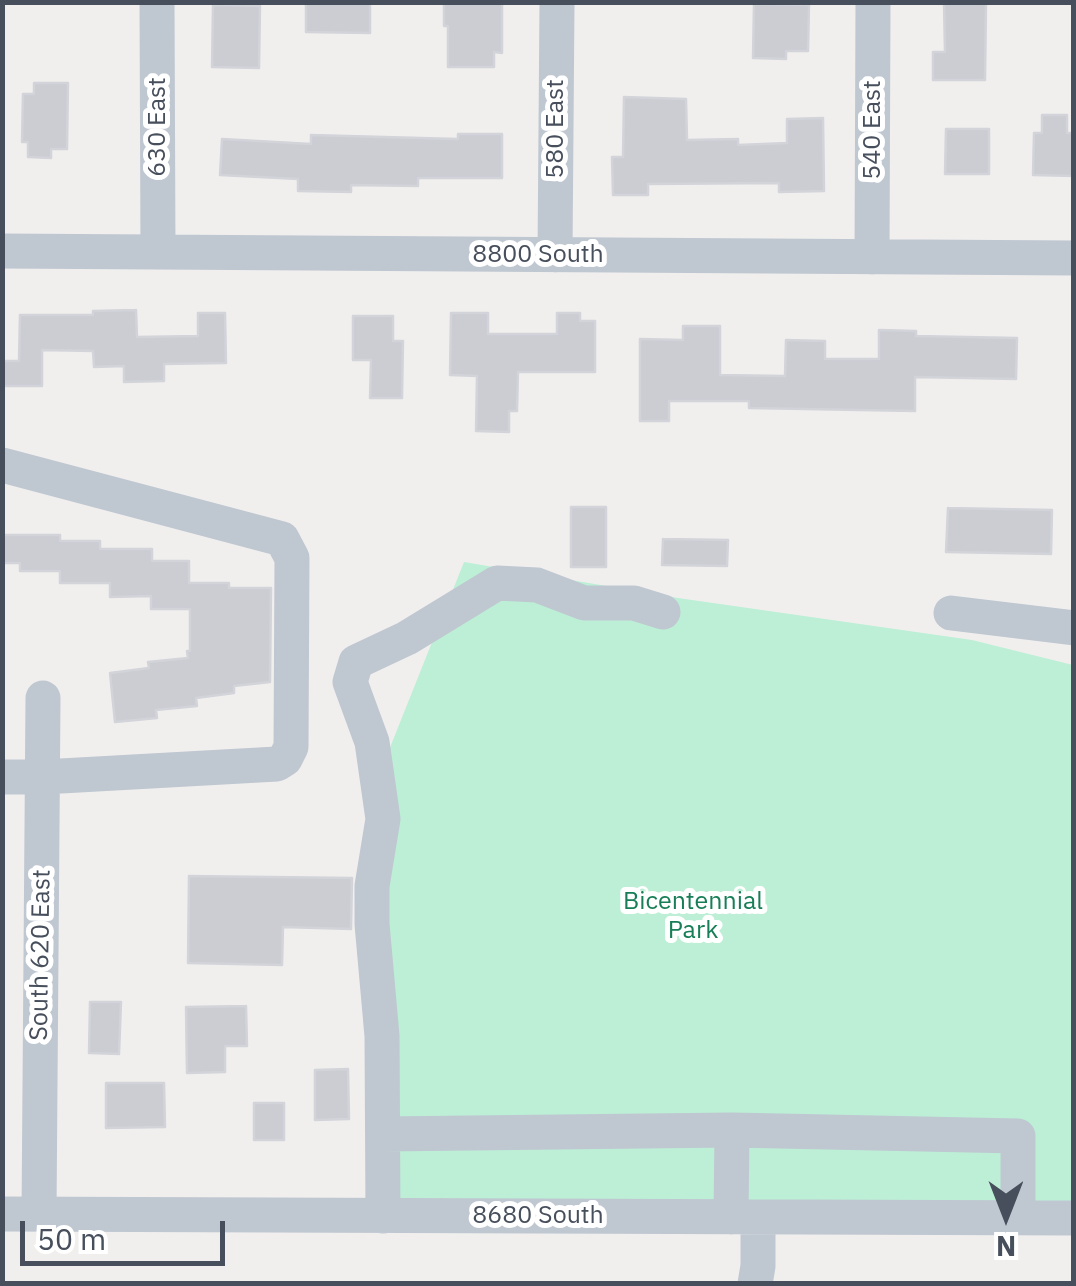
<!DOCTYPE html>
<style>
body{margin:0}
#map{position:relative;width:1076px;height:1286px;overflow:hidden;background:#f1efee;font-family:"IBM Plex Sans",sans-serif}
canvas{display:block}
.frame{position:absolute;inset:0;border:5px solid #474f5c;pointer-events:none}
.north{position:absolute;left:956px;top:1166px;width:100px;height:100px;-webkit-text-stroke:8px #fff;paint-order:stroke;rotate:180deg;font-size:28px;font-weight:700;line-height:40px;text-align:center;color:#474f5c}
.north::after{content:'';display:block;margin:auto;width:35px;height:45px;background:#474f5c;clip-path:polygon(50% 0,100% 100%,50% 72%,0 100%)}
.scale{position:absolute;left:20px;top:1221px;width:205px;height:45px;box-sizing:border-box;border:5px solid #474f5c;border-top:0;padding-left:12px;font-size:30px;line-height:35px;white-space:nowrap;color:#474f5c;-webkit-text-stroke:8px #fff;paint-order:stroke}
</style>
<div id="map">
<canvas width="1076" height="1286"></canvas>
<div class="frame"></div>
<div class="north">N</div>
<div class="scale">50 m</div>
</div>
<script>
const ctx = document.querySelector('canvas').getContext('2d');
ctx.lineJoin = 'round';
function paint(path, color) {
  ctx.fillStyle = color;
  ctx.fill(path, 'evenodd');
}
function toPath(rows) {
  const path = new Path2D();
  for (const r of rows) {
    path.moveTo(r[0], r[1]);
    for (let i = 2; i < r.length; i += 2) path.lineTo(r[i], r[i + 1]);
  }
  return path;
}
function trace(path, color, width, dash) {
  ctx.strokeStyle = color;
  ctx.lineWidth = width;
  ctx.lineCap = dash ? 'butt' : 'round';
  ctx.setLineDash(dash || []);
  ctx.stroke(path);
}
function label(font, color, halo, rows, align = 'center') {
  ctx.font = font + ' "IBM Plex Sans",sans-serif';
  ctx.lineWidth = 10;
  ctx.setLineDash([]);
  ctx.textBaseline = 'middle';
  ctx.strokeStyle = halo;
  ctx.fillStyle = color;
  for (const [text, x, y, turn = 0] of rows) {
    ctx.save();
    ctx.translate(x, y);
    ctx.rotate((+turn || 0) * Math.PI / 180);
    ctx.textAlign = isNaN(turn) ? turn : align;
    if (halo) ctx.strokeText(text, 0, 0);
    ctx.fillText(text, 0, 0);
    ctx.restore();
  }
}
const green = toPath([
 [464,562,678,598,972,640,1073,665,1073,1232,373,1228,381,770]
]);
const building = toPath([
 [306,2,370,2,370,33,306,32,306,2],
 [444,2,502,2,502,53,494,52,494,67,448,67,448,26,444,26,444,2],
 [944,2,986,2,985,80,933,80,933,52,945,52,944,2],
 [754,4,809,5,808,51,786,51,786,59,753,58,754,4],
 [213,5,260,6,259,68,212,67,213,5],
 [34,83,68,83,67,149,51,149,51,158,28,157,28,142,22,142,23,94,34,94,34,83],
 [624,97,686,99,687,140,738,139,738,145,787,143,787,119,823,118,824,191,779,192,779,183,648,184,648,195,613,195,612,157,623,157,624,97],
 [1042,115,1067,115,1067,133,1074,133,1074,176,1033,175,1034,133,1042,133,1042,115],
 [946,129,989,129,989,174,945,174,946,129],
 [458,134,502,134,502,178,418,178,418,186,351,185,351,192,298,191,298,179,220,175,222,139,311,144,311,135,458,139,458,134],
 [136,310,137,337,198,336,198,313,225,313,226,363,164,364,164,381,124,382,124,366,94,367,93,351,42,350,42,386,2,386,2,361,19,361,20,315,93,315,93,311,136,310],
 [451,313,488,313,488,334,557,334,557,313,580,313,580,321,595,321,595,372,518,372,517,411,509,411,509,432,476,431,477,376,450,375,451,313],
 [353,316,393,316,393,341,403,341,402,398,370,398,371,360,353,360,353,316],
 [683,326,720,326,720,375,785,376,786,340,825,341,825,359,879,359,879,330,916,331,916,336,1017,338,1016,379,915,377,915,411,749,408,749,401,669,401,669,421,640,421,640,339,683,340,683,326],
 [571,507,606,507,606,567,571,567,571,507],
 [948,508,1052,510,1051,554,946,552,948,508],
 [2,535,60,535,60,541,100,541,100,549,152,549,152,561,189,561,189,583,229,583,229,588,271,588,270,682,234,686,234,693,196,698,197,706,156,710,157,718,115,722,110,673,149,668,148,662,188,658,187,651,190,651,190,609,151,609,151,596,110,597,110,583,60,583,60,571,20,571,20,563,2,563,2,535],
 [663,539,728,540,727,566,662,565,663,539],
 [189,876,352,878,351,929,283,927,282,965,188,963,189,876],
 [90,1002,121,1002,119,1054,89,1053,90,1002],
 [246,1006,247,1046,225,1046,225,1072,187,1073,186,1007,246,1006],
 [348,1069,349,1119,315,1120,315,1070,348,1069],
 [106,1083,164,1083,165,1127,106,1128,106,1083],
 [254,1103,284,1103,284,1140,254,1140,254,1103]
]);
const minor = toPath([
 [157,2,158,252],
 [2,251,1074,258],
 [555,255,557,2],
 [872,257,873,2],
 [2,465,282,539,292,558,291,747,285,759,277,764,43,777,2,777],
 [951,613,1074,628],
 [383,1134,732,1130,1018,1136,1018,1218],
 [39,1213,43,698],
 [2,1214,1074,1218],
 [383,1216,382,1036,372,924,372,886,383,819,372,742,350,682,356,662,407,638,497,583,537,585,584,603,634,603,663,612],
 [731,1217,732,1130],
 [755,1284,758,1266,758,1217]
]);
const streetNames = [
 ["630 East",158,127,-90],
 ["580 East",556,129,-90],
 ["540 East",873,130,-90],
 ["8800 South",538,255],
 ["South 620 East",41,955,-89],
 ["8680 South",538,1216]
];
const parkNames = [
 ["Bicentennial",693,902],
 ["Park",693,931]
];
paint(green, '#bdefd6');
paint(building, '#cbcdd3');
trace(building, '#d2d4da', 2.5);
trace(minor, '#bfc7d1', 35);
label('25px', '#474f5c', '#fff', streetNames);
label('25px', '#177e57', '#fff', parkNames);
</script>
